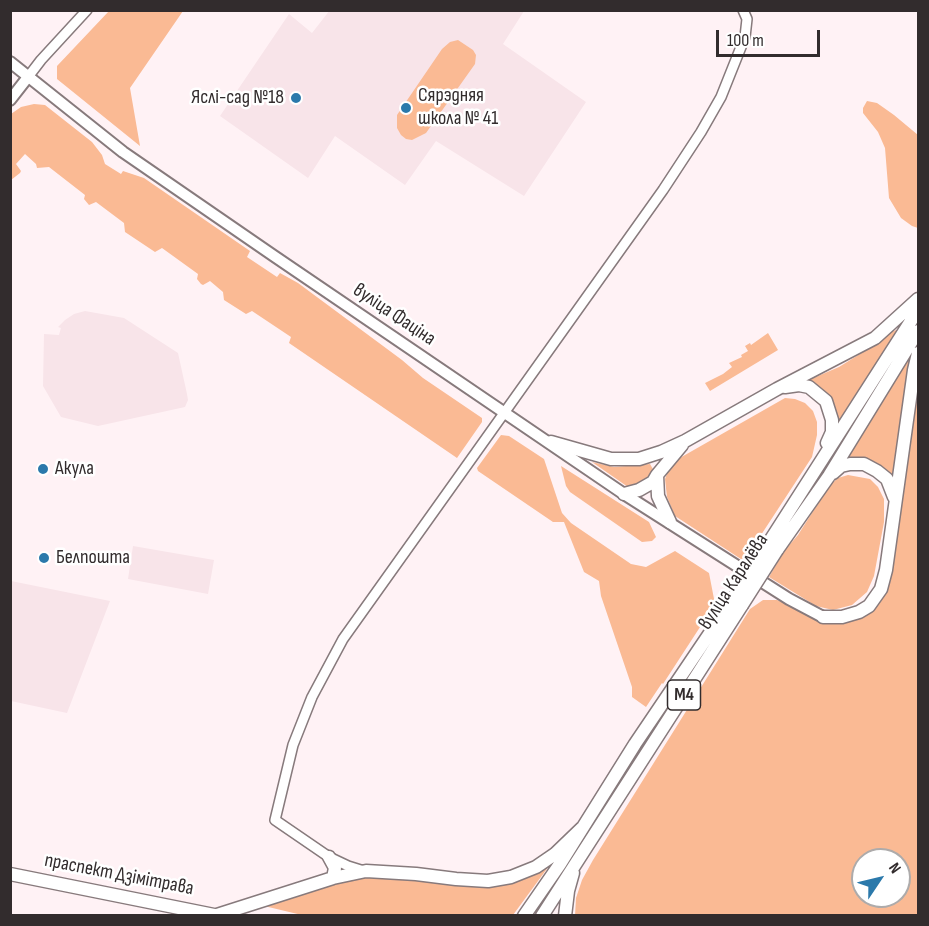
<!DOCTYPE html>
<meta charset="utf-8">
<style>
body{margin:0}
#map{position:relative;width:929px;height:926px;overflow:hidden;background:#fff2f5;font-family:"Sofia Sans Condensed",sans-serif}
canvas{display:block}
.frame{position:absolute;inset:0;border:12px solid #322c2d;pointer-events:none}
.north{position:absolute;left:851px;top:848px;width:60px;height:60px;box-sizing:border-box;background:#fff;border:2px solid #adabab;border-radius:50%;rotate:55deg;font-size:16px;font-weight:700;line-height:24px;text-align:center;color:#322c2d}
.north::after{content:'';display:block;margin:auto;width:21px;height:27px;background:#2b79ab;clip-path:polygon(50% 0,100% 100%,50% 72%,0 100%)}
.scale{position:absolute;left:716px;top:30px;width:104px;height:27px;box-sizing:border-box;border:3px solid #322c2d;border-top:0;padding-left:8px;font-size:18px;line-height:21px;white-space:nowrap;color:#322c2d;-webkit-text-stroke:4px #fff;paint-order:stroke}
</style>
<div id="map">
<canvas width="929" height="926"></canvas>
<div class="frame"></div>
<div class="north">N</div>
<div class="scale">100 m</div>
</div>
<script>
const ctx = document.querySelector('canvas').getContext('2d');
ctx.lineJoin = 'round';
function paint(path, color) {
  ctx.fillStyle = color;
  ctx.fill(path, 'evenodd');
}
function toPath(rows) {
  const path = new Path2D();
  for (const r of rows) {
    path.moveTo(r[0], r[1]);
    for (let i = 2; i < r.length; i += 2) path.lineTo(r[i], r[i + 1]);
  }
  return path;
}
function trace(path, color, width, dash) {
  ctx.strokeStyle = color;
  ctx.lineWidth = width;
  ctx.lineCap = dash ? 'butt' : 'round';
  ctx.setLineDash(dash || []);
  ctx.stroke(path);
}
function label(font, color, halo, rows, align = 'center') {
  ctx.font = font + ' "Sofia Sans Condensed",sans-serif';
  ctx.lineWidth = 5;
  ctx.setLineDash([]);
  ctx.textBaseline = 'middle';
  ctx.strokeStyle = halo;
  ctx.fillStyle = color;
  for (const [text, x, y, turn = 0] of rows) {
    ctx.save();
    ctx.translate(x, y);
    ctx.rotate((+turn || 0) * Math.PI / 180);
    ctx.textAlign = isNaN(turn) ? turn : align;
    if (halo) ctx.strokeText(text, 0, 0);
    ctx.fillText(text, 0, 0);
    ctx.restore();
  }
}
const built = toPath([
 [330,10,524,11,503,44,586,102,524,196,436,141,405,185,335,136,308,178,220,116,289,14,312,33],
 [85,311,124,318,178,353,187,394,188,400,185,407,98,426,61,417,43,386,44,334,59,335,61,328,58,327,65,320,74,314],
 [133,546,214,560,208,594,128,579],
 [11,581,110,601,67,713,11,701]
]);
const green = toPath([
 [109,11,183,11,130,88,140,146,57,79,57,66],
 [458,40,473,50,476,55,475,64,426,133,412,140,406,139,401,135,397,128,397,115,442,49,450,42],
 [867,101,877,103,894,115,918,135,918,228,912,226,901,218,889,198,885,148,878,132,863,113,863,108],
 [34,104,45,105,92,142,102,155,105,164,121,174,123,171,144,178,250,251,247,257,277,277,280,273,298,283,402,360,423,378,482,418,482,422,457,458,289,343,291,337,252,311,246,314,224,300,223,292,210,281,203,285,201,284,197,279,198,274,162,248,155,252,125,232,124,223,96,202,89,205,84,199,85,195,49,167,37,168,36,164,25,154,16,164,21,171,20,173,11,180,11,114,21,107],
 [899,329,839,426,804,382,839,367,876,344,891,332],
 [768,333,778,350,710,391,705,383,723,374,732,367,729,363,742,357,741,355,748,351,745,346,750,343,751,345],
 [914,347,893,482,850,460,848,452],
 [918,380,918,915,575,916,576,898,582,880,593,860,750,609,763,600,777,600,827,623,839,624,862,617,879,604,884,594],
 [863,860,899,860,899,896,863,896],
 [785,398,795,399,805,403,813,411,817,422,817,435,812,457,744,561,675,516,667,497,665,479,671,463],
 [501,435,509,436,544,459,562,513,571,523,631,564,646,567,675,551,709,573,715,604,663,684,662,683,646,707,632,697,632,687,601,596,599,581,584,572,564,522,553,522,478,471,477,468],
 [592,462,614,467,650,464,654,471,648,480,637,486,628,487],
 [561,466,649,522,656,537,652,541,642,542,570,492,566,486],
 [848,475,870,479,878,487,884,499,884,522,874,576,867,592,852,605,833,610,816,606,769,577,784,551,798,535,829,486,838,478],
 [549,866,513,915,306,916,260,905,336,881,368,875,467,883,532,874]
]);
const tertiary = toPath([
 [28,77,41,60,87,10],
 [364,871,348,866,329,857,275,820,293,745,312,697,343,639,663,190,701,132,721,97,745,37,747,19,743,10]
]);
const secondary = toPath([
 [10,62,123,152,274,256,624,494,789,599,823,617],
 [10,100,28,77]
]);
const primary = toPath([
 [785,387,799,385,809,387,826,401,832,420,832,432,827,443],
 [551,442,611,459,639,459,661,452,685,441,777,389,875,338,918,299],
 [833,473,841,466,850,464,864,464,877,471,887,479,894,497],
 [624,494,639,490,653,482,657,475],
 [670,522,658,496,657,475,682,445],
 [768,544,918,310],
 [777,550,829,476,918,331],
 [823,617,842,617,859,612,869,606,881,589,886,570,914,370,918,353],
 [329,857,335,868,333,878],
 [10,874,219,916],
 [217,915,333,878,366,871,416,874,456,879,488,881,511,877,536,867,555,854,582,828],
 [524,916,560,864,635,744,733,599],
 [542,916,742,605],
 [565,916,568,891,573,873]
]);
const primaryBridge = toPath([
 [733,599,768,544],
 [742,605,777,550]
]);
const markers = [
 [296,98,6,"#2b79ab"],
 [406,108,6,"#2b79ab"],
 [43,469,6,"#2b79ab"],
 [44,558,6,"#2b79ab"]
];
const shields = [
 [684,695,33]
];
const shieldNames = [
 ["М4",684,695]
];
const poiNames = [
 ["Сярэдняя",418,96],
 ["школа № 41",418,119],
 ["Яслі-сад №18",284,98,"right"],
 ["Акула",55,469],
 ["Белпошта",56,558]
];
const streetNames = [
 ["вуліца Фаціна",394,315,34],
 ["вуліца Каралёва",734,582,-57],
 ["праспект Дзімітрава",119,875,11]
];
paint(built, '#f8e4e9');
paint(green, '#faba94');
trace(tertiary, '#877a7c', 12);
trace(secondary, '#877a7c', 14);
trace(primary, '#877a7c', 15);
trace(tertiary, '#fff', 9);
trace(secondary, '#fff', 10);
trace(primary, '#fff', 12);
trace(primaryBridge, '#877a7c', 15, []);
trace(primaryBridge, '#fff', 12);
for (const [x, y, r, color] of markers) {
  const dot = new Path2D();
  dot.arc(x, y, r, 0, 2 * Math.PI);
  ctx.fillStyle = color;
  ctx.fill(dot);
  trace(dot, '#fff', 2);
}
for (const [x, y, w] of shields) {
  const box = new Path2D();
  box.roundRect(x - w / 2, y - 15, w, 30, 4.5);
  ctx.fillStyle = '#fff';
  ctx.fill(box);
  trace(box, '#322c2d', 1.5);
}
label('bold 18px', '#322c2d', null, shieldNames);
label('20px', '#322c2d', '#fff', poiNames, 'left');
label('20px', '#322c2d', '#fff', streetNames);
</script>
